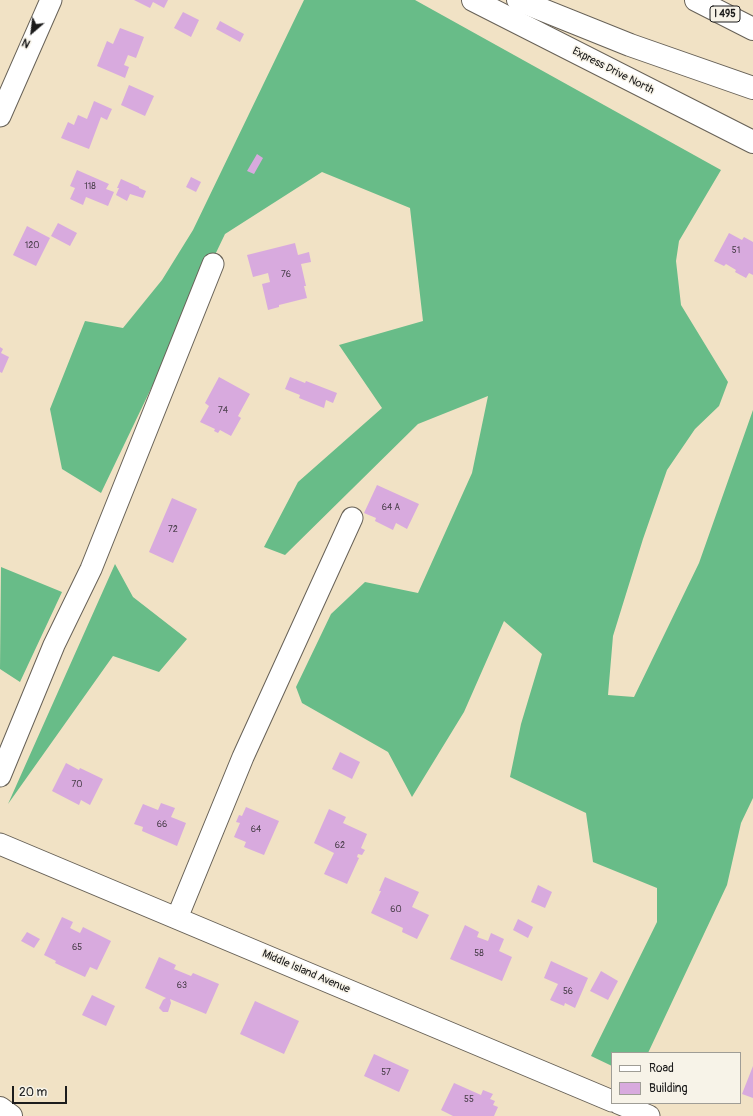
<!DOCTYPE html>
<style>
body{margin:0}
#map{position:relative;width:753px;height:1116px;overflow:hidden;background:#f1e2c5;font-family:Pangolin,sans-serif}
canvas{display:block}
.legend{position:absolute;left:611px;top:1052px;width:130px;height:52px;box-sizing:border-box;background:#f7f3e8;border:1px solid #9f9d96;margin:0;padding:5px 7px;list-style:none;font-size:12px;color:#1c1c1c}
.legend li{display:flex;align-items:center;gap:8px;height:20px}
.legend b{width:20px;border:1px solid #9f9d96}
.north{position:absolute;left:12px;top:12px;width:40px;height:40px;-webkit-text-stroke:3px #f7f3e8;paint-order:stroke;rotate:208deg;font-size:11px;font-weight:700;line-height:16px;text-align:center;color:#1c1c1c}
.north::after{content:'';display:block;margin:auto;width:14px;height:18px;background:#1c1c1c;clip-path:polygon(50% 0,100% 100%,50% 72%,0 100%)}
.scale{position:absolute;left:12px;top:1086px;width:55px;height:18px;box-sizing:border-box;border:2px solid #1c1c1c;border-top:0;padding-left:5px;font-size:12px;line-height:14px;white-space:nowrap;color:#1c1c1c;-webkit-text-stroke:3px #f7f3e8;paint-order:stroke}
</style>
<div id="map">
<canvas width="753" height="1116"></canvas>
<ul class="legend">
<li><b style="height:5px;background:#fff"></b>Road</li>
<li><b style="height:11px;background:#d8aade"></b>Building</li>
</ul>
<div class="north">N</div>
<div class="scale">20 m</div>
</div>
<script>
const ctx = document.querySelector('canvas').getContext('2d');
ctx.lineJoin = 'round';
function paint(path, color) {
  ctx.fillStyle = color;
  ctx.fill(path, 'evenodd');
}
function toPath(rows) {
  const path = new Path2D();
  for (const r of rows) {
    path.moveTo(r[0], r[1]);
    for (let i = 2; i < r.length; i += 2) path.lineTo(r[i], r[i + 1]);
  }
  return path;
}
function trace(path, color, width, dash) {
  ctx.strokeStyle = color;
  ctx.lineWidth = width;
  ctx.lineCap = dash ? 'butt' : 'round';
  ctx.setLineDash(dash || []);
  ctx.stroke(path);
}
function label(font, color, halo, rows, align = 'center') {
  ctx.font = font + ' Pangolin,sans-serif';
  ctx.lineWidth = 3;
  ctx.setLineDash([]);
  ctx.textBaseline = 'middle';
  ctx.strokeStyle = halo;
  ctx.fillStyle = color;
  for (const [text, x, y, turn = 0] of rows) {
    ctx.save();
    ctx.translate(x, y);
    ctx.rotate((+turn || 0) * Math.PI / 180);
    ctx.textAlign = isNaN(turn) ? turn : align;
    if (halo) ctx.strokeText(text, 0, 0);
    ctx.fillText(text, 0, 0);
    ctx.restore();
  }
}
const forest = toPath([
 [304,0,415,0,721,170,679,241,676,261,681,305,728,382,719,406,695,429,667,470,643,539,613,636,608,695,634,697,699,563,753,410,753,798,741,823,727,885,648,1053,612,1053,612,1066,591,1056,657,922,657,888,593,862,586,813,510,777,521,724,542,654,504,621,464,712,412,797,388,752,302,703,296,687,331,614,365,582,418,593,472,473,488,396,418,424,285,555,264,547,298,482,382,408,339,345,423,321,410,208,322,172,225,234,101,493,62,469,50,409,85,321,123,328,162,280,193,230],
 [115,564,133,597,187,639,159,672,113,656,8,804],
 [1,567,62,592,20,682,0,669]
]);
const building = toPath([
 [134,0,168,0,164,8,153,2,150,8],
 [183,12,199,20,191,37,174,28],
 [220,21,244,34,240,42,216,29],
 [120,28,144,37,136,58,128,55,124,65,129,67,125,78,97,66,107,41,113,44],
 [129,85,154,96,145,116,121,105],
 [94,101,112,109,107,120,101,117,89,149,61,138,68,122,74,125,78,115,87,119],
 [257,154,263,158,254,174,247,171],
 [77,170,109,184,106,189,114,192,108,206,86,197,83,205,70,199,75,188,70,186],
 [191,177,201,182,196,192,186,187],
 [121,179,139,187,139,188,146,191,143,198,130,194,127,201,116,195,119,188,117,188],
 [58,223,77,233,70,246,51,236],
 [27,226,50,238,36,266,13,255],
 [729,233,742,240,744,237,753,242,753,275,749,273,746,278,735,272,736,270,726,264,724,266,714,261],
 [295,243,298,255,309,252,311,262,301,264,306,286,304,286,307,298,279,305,279,307,268,310,262,284,270,282,268,273,253,277,247,255],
 [0,347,3,349,1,353,9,357,2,373,0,372],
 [219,377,250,394,238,416,241,418,231,436,220,430,218,433,214,431,215,429,200,422,209,406,205,403],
 [290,377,305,383,306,381,337,393,333,403,326,400,324,408,299,398,300,395,285,389],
 [377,485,419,504,407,529,396,523,393,530,375,521,376,518,364,513],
 [172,498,197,509,173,563,149,552],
 [340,752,360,762,352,779,332,769],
 [66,763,79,770,80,768,103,779,90,805,81,800,79,805,52,791],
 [161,803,175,808,171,817,186,823,177,846,142,831,143,827,134,824,143,804,158,810],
 [246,807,279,821,264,855,244,847,246,842,234,837,240,823,236,822,239,815,242,816],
 [329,809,346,817,343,823,367,834,361,848,365,850,362,855,358,854,357,857,359,858,347,884,324,874,334,853,314,843],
 [385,877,419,892,412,907,429,915,417,939,402,932,403,928,371,913,381,891,379,891],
 [538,885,552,892,545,908,531,902],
 [62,917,73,922,70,928,80,933,83,927,111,941,97,970,90,967,85,977,55,963,56,961,44,955],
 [518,919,533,927,528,938,513,930],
 [465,925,479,932,477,937,488,941,491,933,504,939,499,951,512,957,502,981,450,959],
 [27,932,40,939,34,948,21,941],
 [159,957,176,965,174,969,191,976,193,973,219,984,206,1014,170,999,171,1003,168,1012,163,1012,159,1008,163,1000,166,998,145,988],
 [551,961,588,978,575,1008,565,1003,564,1006,550,1000,558,984,544,978],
 [601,971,618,981,608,1000,590,991],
 [92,995,115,1006,106,1026,82,1015],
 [255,1001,299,1021,284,1054,240,1034],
 [374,1054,409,1070,399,1092,364,1076],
 [753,1066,753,1098,742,1094],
 [454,1083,481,1095,483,1090,493,1094,490,1099,495,1101,493,1105,498,1107,494,1116,453,1116,441,1110]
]);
const minor = toPath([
 [0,116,51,0],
 [0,776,54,645,91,569,213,264],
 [0,844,612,1101],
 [177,918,243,757,352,518],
 [618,1103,649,1116]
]);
const major = toPath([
 [473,0,753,142],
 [0,1108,11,1116]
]);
const highway = toPath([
 [518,0,630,45,753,88],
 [696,0,753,29]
]);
const numberNames = [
 ["118",90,187],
 ["120",32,246],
 ["51",736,251],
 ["76",286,275],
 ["74",223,411],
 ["64 A",391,508],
 ["72",173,530],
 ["70",77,785],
 ["66",162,825],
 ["64",256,830],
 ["62",340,846],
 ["60",396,910],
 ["65",77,948],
 ["58",479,954],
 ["63",182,986],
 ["56",568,992],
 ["57",386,1073],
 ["55",469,1100]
];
const shields = [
 [725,14,30]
];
const shieldNames = [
 ["I 495",725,14]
];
const streetNames = [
 ["Express Drive North",613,71,27],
 ["Middle Island Avenue",306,972,23]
];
paint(forest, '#68bc88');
paint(building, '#d8aade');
trace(minor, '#676157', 23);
trace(major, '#676157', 24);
trace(highway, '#676157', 24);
trace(minor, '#fff', 21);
trace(major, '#fff', 22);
trace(highway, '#fff', 22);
label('9px', '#4b404c', null, numberNames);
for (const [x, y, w] of shields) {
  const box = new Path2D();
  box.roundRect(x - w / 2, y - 8, w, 16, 3);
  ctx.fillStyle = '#f7f3e8';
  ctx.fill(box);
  trace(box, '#1c1c1c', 1);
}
label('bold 10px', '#1c1c1c', null, shieldNames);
label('11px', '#1c1c1c', '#f7f3e8', streetNames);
</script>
